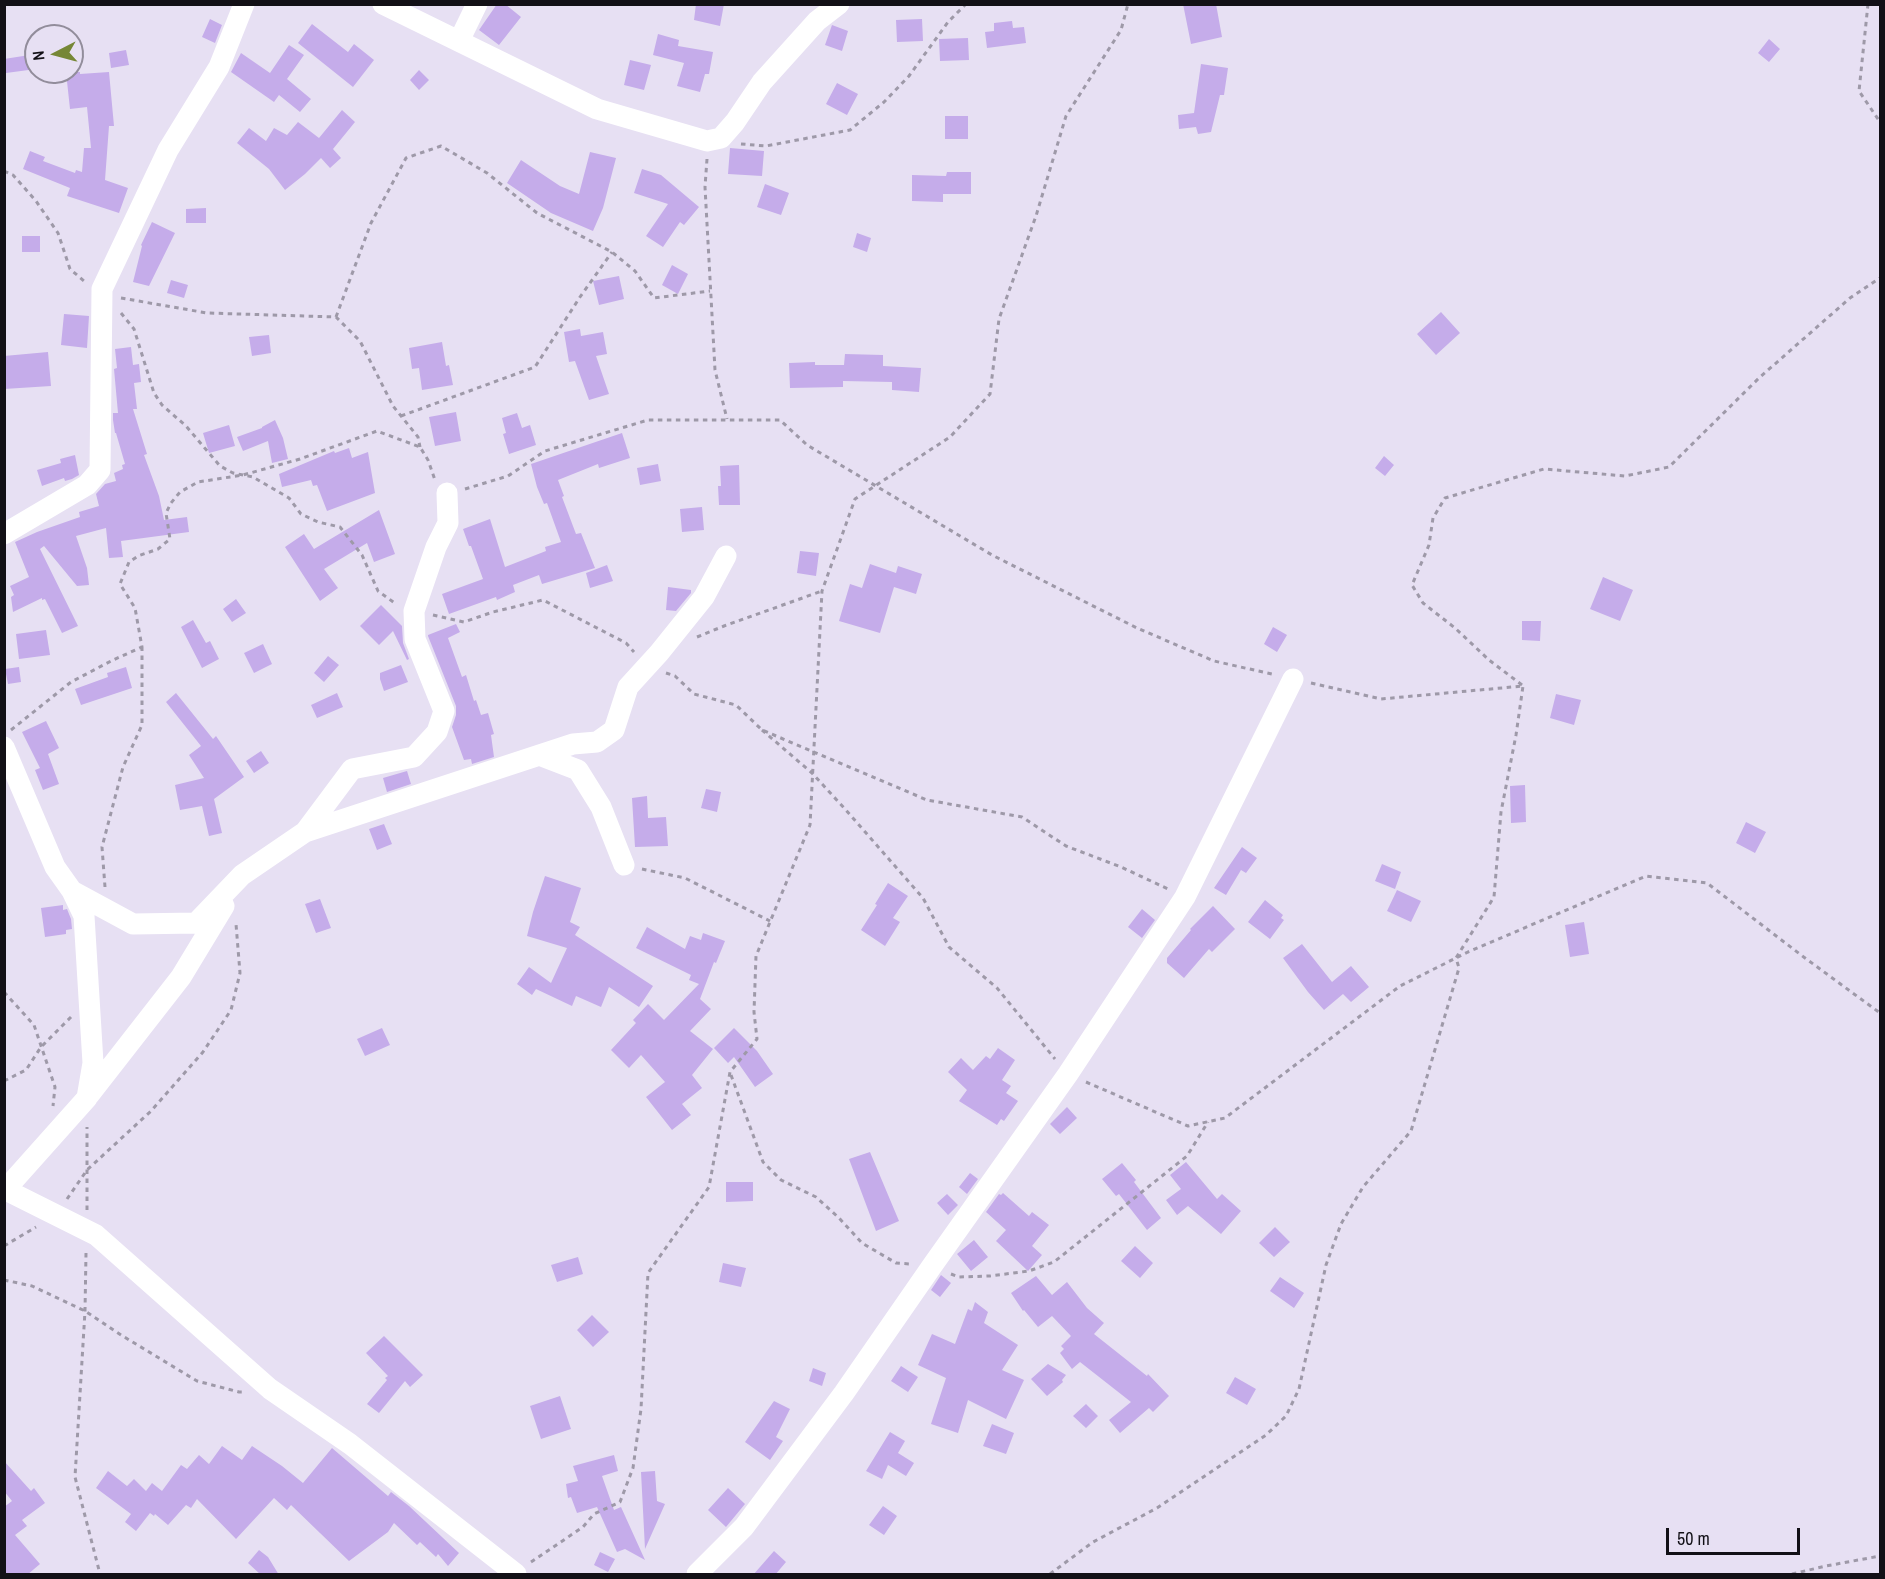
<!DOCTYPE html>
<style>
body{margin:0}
#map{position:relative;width:1885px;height:1579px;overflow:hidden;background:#e7e0f3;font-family:"Archivo Narrow",sans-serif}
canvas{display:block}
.frame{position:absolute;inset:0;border:6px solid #121016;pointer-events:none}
.north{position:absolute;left:24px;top:24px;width:60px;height:60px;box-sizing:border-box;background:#e7e0f3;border:2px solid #928d9b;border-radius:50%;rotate:264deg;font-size:16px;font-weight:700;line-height:24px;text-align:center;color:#121016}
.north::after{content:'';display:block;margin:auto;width:21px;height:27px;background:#768736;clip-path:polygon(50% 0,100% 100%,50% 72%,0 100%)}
.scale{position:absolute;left:1666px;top:1528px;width:134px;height:27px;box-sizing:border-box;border:3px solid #121016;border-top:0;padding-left:8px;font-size:18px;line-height:21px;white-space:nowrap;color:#121016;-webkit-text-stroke:4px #e7e0f3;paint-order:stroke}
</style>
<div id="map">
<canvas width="1885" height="1579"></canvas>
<div class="frame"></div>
<div class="north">N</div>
<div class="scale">50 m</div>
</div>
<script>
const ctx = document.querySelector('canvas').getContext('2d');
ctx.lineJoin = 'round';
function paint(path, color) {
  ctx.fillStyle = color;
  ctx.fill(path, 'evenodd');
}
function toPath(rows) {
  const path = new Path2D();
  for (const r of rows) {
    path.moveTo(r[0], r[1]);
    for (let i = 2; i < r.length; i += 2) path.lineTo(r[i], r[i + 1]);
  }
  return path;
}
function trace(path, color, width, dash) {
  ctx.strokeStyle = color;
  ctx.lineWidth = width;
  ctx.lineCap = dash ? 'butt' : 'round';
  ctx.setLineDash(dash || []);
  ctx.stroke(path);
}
const building = toPath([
 [497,4,505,4,521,17,499,45,479,30],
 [696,4,724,4,720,26,694,20],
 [1183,4,1216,4,1222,37,1191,44],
 [210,19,222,25,215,43,202,37],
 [922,19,923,41,897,42,896,20],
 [1012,21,1013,28,1024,27,1026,43,987,48,985,32,994,31,994,23],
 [312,24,348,52,354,44,374,60,353,87,298,43],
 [832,25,848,31,842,51,825,45],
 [658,34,679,40,678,46,713,52,709,74,705,74,700,92,677,86,684,63,653,55],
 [968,38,969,60,940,61,939,39],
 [1769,39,1780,49,1769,62,1758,53],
 [289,45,304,55,287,79,311,99,300,112,279,95,274,102,231,72,241,53,270,73],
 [126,50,129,65,111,68,109,53],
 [36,54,36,69,6,73,4,59],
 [630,60,651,65,644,90,624,85],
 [1201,64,1228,68,1224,95,1220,95,1211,132,1198,134,1196,127,1179,129,1178,115,1194,113],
 [419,70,429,80,419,90,410,80],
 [66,72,80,72,80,74,109,72,114,126,109,126,105,180,128,188,119,213,67,196,70,188,23,169,30,151,45,157,43,161,75,173,76,170,82,172,84,148,91,148,87,107,70,109],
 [837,83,858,94,847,115,826,104],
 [342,110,355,122,333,149,341,158,330,168,321,158,305,174,285,190,269,169,237,143,249,128,266,141,274,128,287,135,298,122,319,138],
 [945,116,968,116,968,139,945,139],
 [730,148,764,151,762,176,728,174],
 [590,152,616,158,603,208,593,231,551,213,507,183,521,160,560,186,579,194],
 [642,169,661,175,699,207,684,225,680,222,663,247,646,236,668,204,634,193],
 [947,172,971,172,971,194,943,194,943,202,912,201,912,175,946,176],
 [765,184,789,193,781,215,757,207],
 [206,208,206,223,186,223,186,209],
 [152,222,175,233,149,286,133,282,142,246,141,245],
 [857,233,871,238,867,252,853,247],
 [22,236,40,236,40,252,22,252],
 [672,265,688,274,678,294,662,285],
 [619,276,624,299,599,305,593,281],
 [171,280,188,285,184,298,167,293],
 [1441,312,1460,333,1436,355,1417,334],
 [64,314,89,316,87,348,61,345],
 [580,329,581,336,603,332,607,354,596,356,609,394,589,400,575,361,569,362,564,332],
 [269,335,271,353,252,356,249,337],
 [442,342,446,366,449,365,453,385,422,390,419,368,412,369,409,348],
 [131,347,133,365,139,364,141,382,134,383,137,409,133,409,147,454,144,455,159,496,164,520,187,517,189,532,121,541,123,557,109,558,106,528,76,536,87,568,89,585,77,586,44,546,40,549,78,626,62,633,45,599,42,600,42,598,13,612,11,597,14,595,10,586,29,577,15,542,37,532,80,517,79,512,99,506,96,494,105,484,116,481,114,473,123,469,122,465,125,464,116,433,115,433,113,420,113,413,118,413,114,369,117,368,115,349],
 [48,352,51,386,4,389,4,356],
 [845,354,883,355,883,366,921,368,919,392,892,390,892,382,843,381,843,387,790,388,789,363,815,362,815,365,844,365],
 [456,412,461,441,435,446,429,417],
 [517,413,522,428,530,425,536,445,509,454,503,434,506,433,502,418],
 [275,420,283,438,288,459,272,463,268,441,243,451,237,437,262,428,262,427],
 [229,425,235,446,209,453,203,433],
 [622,433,630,458,599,468,598,464,558,480,564,496,562,497,576,534,581,533,595,568,542,584,539,575,513,585,515,592,497,600,496,597,449,614,442,594,483,579,471,546,469,546,463,529,490,519,505,567,546,551,545,547,561,542,547,503,544,504,537,487,531,464],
 [349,448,352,458,368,452,375,493,327,511,317,485,313,486,311,480,282,487,279,474,334,451,335,453],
 [75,455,79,475,72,479,65,481,64,478,42,486,37,470,61,463,60,459],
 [1384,456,1394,465,1385,476,1375,468],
 [658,464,661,481,640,485,637,468],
 [739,465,740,505,719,505,718,486,721,486,720,466],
 [702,507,704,530,682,532,680,509],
 [379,510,395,554,374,562,367,543,324,569,338,588,320,601,285,547,304,534,314,549],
 [800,551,819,553,816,576,797,573],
 [870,564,896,573,898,566,922,574,916,594,894,587,880,633,839,621,850,584,862,588],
 [607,565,613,581,590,588,586,573],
 [1603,577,1633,590,1620,621,1590,609],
 [668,587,691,590,691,593,676,611,666,610],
 [236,599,246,613,232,622,223,609],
 [381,605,402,626,403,643,409,659,407,660,393,631,379,645,360,626],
 [193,620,206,643,210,641,219,659,202,668,181,627],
 [1522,621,1541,621,1540,641,1522,640],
 [456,624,460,632,448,638,462,677,466,675,474,701,476,700,481,715,488,713,494,734,491,735,494,757,472,764,471,759,464,760,452,727,456,715,456,706,428,636,428,635],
 [1273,627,1287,635,1277,652,1264,644],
 [46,630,50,655,19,659,16,634],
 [263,644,272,664,254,673,244,653],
 [328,656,339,665,324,682,314,673],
 [401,665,408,682,384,691,380,679,380,673],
 [19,667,21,682,8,684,5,669],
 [126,667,132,688,81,705,75,689,108,677,107,673],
 [176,693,213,739,216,736,244,777,214,799,222,833,209,836,202,806,180,810,175,785,204,778,189,755,201,746,166,702],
 [337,693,343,707,317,718,311,705],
 [1556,694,1581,700,1574,725,1550,718],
 [46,721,59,748,48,754,59,784,43,790,35,770,40,768,22,732],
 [261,751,269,763,254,773,246,761],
 [407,771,411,784,387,792,383,778],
 [1525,785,1526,822,1511,823,1510,786],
 [706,789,721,792,717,812,701,808],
 [647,796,648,818,666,817,668,846,635,847,632,798],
 [1746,822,1766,832,1755,853,1736,843],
 [384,824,392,844,377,850,369,829],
 [1242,847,1257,858,1246,873,1241,870,1226,895,1214,888],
 [1382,864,1401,872,1395,889,1375,881],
 [545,876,581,888,570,922,580,927,575,935,653,986,639,1007,609,987,601,1007,576,996,572,1006,536,989,532,995,517,984,529,967,551,983,567,948,527,936,533,912],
 [888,883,908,896,893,918,900,922,885,946,861,930,877,905,875,904],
 [1397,890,1421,901,1411,922,1387,911],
 [320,899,331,928,316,933,305,904],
 [1265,900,1283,915,1281,918,1284,920,1270,939,1248,922],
 [63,905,63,910,67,909,71,919,72,929,66,930,66,934,45,937,41,908],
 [1213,906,1235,929,1212,952,1209,949,1184,978,1167,963,1167,958,1191,930,1190,929],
 [1142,909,1155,920,1142,938,1128,927],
 [1584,922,1589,954,1570,957,1565,925],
 [647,927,685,949,690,936,701,940,703,933,725,941,716,963,714,962,700,999,711,1009,690,1031,713,1049,692,1075,702,1088,682,1104,691,1115,672,1130,646,1097,665,1082,641,1055,629,1068,611,1050,636,1023,633,1020,648,1004,664,1020,699,984,689,980,691,975,636,948],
 [1302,944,1332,982,1351,966,1369,987,1351,1002,1343,994,1324,1010,1308,992,1283,958],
 [382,1028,390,1045,365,1056,357,1039],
 [734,1028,757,1051,773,1074,755,1087,734,1057,728,1063,714,1048],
 [998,1048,1015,1060,1002,1080,1011,1086,1006,1093,1018,1101,1004,1121,1001,1119,997,1125,959,1101,967,1090,948,1072,961,1058,973,1070,986,1056,990,1059],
 [1067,1107,1077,1118,1060,1134,1050,1124],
 [870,1152,899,1221,876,1231,849,1159],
 [1186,1162,1217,1199,1222,1194,1241,1211,1221,1234,1188,1206,1177,1215,1166,1200,1181,1189,1170,1175],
 [1122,1163,1136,1180,1134,1182,1161,1218,1147,1230,1119,1194,1116,1196,1102,1179],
 [970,1173,978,1179,967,1194,959,1187],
 [726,1182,753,1182,753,1201,726,1202],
 [1003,1193,1029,1216,1032,1212,1049,1225,1032,1246,1042,1255,1028,1271,996,1241,1006,1230,986,1212,999,1194,1001,1195],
 [947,1194,958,1205,948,1215,937,1203],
 [1275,1227,1290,1242,1274,1257,1259,1243],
 [974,1240,988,1257,971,1271,957,1254],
 [1135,1246,1153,1263,1140,1278,1121,1261],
 [578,1257,583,1274,557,1282,551,1265],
 [723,1263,746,1268,741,1287,719,1282],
 [941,1275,951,1283,940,1297,931,1290],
 [1036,1276,1052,1295,1067,1282,1087,1308,1104,1323,1094,1334,1147,1376,1148,1374,1169,1396,1153,1412,1149,1408,1120,1433,1109,1420,1131,1402,1080,1362,1072,1369,1060,1353,1064,1349,1061,1346,1071,1336,1052,1316,1038,1327,1024,1310,1023,1311,1011,1293],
 [1280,1277,1304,1293,1294,1308,1270,1291],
 [975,1302,988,1312,984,1323,1018,1345,1002,1370,1024,1380,1006,1419,968,1400,958,1433,931,1424,946,1378,918,1365,932,1334,955,1344,968,1309,972,1311],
 [592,1315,609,1332,593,1347,577,1330],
 [384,1336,423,1375,410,1387,405,1381,379,1413,367,1404,387,1380,385,1378,388,1376,366,1353],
 [1048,1364,1066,1375,1062,1380,1063,1382,1047,1396,1031,1379],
 [901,1366,918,1377,908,1392,891,1381],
 [813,1368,826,1373,822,1386,809,1381],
 [1235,1377,1256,1389,1247,1405,1226,1393],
 [560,1396,571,1429,541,1439,530,1406],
 [774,1401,790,1409,776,1437,783,1441,770,1460,745,1442],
 [1086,1404,1098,1416,1086,1428,1073,1416],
 [992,1424,1014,1433,1006,1454,983,1446],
 [890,1432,905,1441,898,1453,914,1463,906,1476,888,1465,882,1479,866,1471],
 [222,1446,242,1460,252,1446,282,1466,303,1483,332,1448,388,1496,391,1492,409,1506,459,1553,448,1566,438,1554,436,1557,420,1542,417,1545,394,1523,388,1532,349,1561,291,1505,287,1510,274,1498,236,1539,197,1499,191,1508,186,1505,168,1525,155,1514,154,1516,150,1513,136,1531,125,1522,131,1514,96,1488,108,1471,127,1486,134,1479,146,1491,152,1483,162,1491,181,1465,187,1469,199,1455,209,1464],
 [614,1455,618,1471,602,1476,614,1510,621,1507,645,1560,625,1549,617,1552,597,1507,577,1513,571,1497,568,1498,566,1484,578,1481,573,1466],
 [4,1461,31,1491,34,1488,45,1503,22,1520,27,1526,15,1535,40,1564,27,1575,4,1575,4,1507,12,1501,4,1491],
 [655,1471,657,1501,665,1504,645,1549,641,1472],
 [728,1488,745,1504,726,1527,708,1510],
 [883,1506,897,1516,884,1535,869,1525],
 [259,1550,268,1557,279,1575,261,1575,248,1563],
 [774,1551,786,1562,775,1575,753,1575],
 [600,1552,615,1559,608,1572,594,1565]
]);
const path = toPath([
 [1868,4,1859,91,1880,122],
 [741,144,766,146,850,130,884,102,909,76,948,22,966,4],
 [707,159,705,187,715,370,727,419],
 [4,171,13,175,36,201,58,233,70,269,84,281],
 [121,298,207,313,336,317,360,341,393,406,418,437,420,447],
 [121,313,134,329,154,393,162,405,186,426,220,466,233,473,253,477,289,498,301,514,318,522,340,527,362,555,378,591,396,604],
 [336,317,371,223,406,158,441,146,487,173,537,213,612,252,635,271,654,298,710,291],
 [401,416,535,367,580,297,612,252],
 [465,489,508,476,545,451,648,420,780,420,807,445,992,555,1137,628,1214,661,1276,675],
 [433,615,464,622,493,612,543,600,626,643,634,652],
 [697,637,724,626,822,591],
 [666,673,675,676,694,694,736,705,762,730,927,800,1022,817,1066,846,1121,867,1168,889],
 [1311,683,1381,699,1523,686],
 [1522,685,1489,660,1455,628,1423,603,1412,585,1429,545,1433,518,1445,498,1544,469,1625,476,1669,467,1759,378,1850,298,1880,278],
 [11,730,71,682,113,660,142,647,135,608,120,584,129,562,138,556,158,549,170,539,166,513,171,503,180,492,198,482,243,475,300,459,377,431,420,447,428,460,435,480],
 [762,730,812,773,845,809,923,898,949,947,997,988,1055,1059],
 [642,869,685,878,770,921],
 [105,887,102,847,123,767,142,725,142,647],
 [4,992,34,1025,55,1087,53,1106],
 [731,1075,763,1162,781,1180,816,1197,839,1218,862,1243,896,1263,910,1264],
 [4,1081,26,1070,41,1047,71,1017],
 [1086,1082,1188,1126,1225,1118,1400,986,1468,952,1646,876,1707,883,1805,958,1880,1013],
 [67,1199,87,1170,151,1111,203,1052,231,1010,240,973,236,924],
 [87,1210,87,1127],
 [4,1246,36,1227],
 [86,1253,85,1311,75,1477,100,1574],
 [951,1274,959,1277,990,1276,1029,1271,1054,1262,1187,1156,1208,1122],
 [4,1280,32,1286,85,1311,121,1335,197,1381,239,1392,244,1392],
 [531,1562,583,1527,594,1514,620,1502,633,1468,641,1409,648,1273,709,1187,730,1072,757,1039,754,1012,756,956,810,825,822,591,855,499,950,437,990,394,999,319,1036,216,1066,116,1121,30,1128,4],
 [1050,1574,1093,1542,1157,1508,1266,1435,1286,1416,1299,1389,1326,1265,1341,1224,1363,1187,1411,1131,1459,968,1456,958,1494,897,1501,812,1516,735,1523,686],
 [1792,1574,1826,1566,1880,1556]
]);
const street = toPath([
 [383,4,597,109,707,141,721,138,735,122,762,82,817,21,839,4],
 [459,41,477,4],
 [4,534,87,485,100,470,102,289,168,150,219,67,244,4],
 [4,747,55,867,72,891,84,916,93,1063,87,1098,4,1191],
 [539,755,578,770,601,807,624,865],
 [305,832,352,769,414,757,437,732,444,711,415,639,414,611,436,547,448,523,447,493],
 [72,891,133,924,196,923,242,875,305,832,573,744,597,742,614,730,628,687,659,653,704,597,726,556],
 [89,1095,181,977,224,906],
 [6,1190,96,1235,270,1389,350,1444,516,1574],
 [697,1574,744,1527,844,1393,932,1266,1068,1074,1185,897,1293,679]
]);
paint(building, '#c5acea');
trace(path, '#9e99a8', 3, [4.5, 4.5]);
trace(street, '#fff', 21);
</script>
